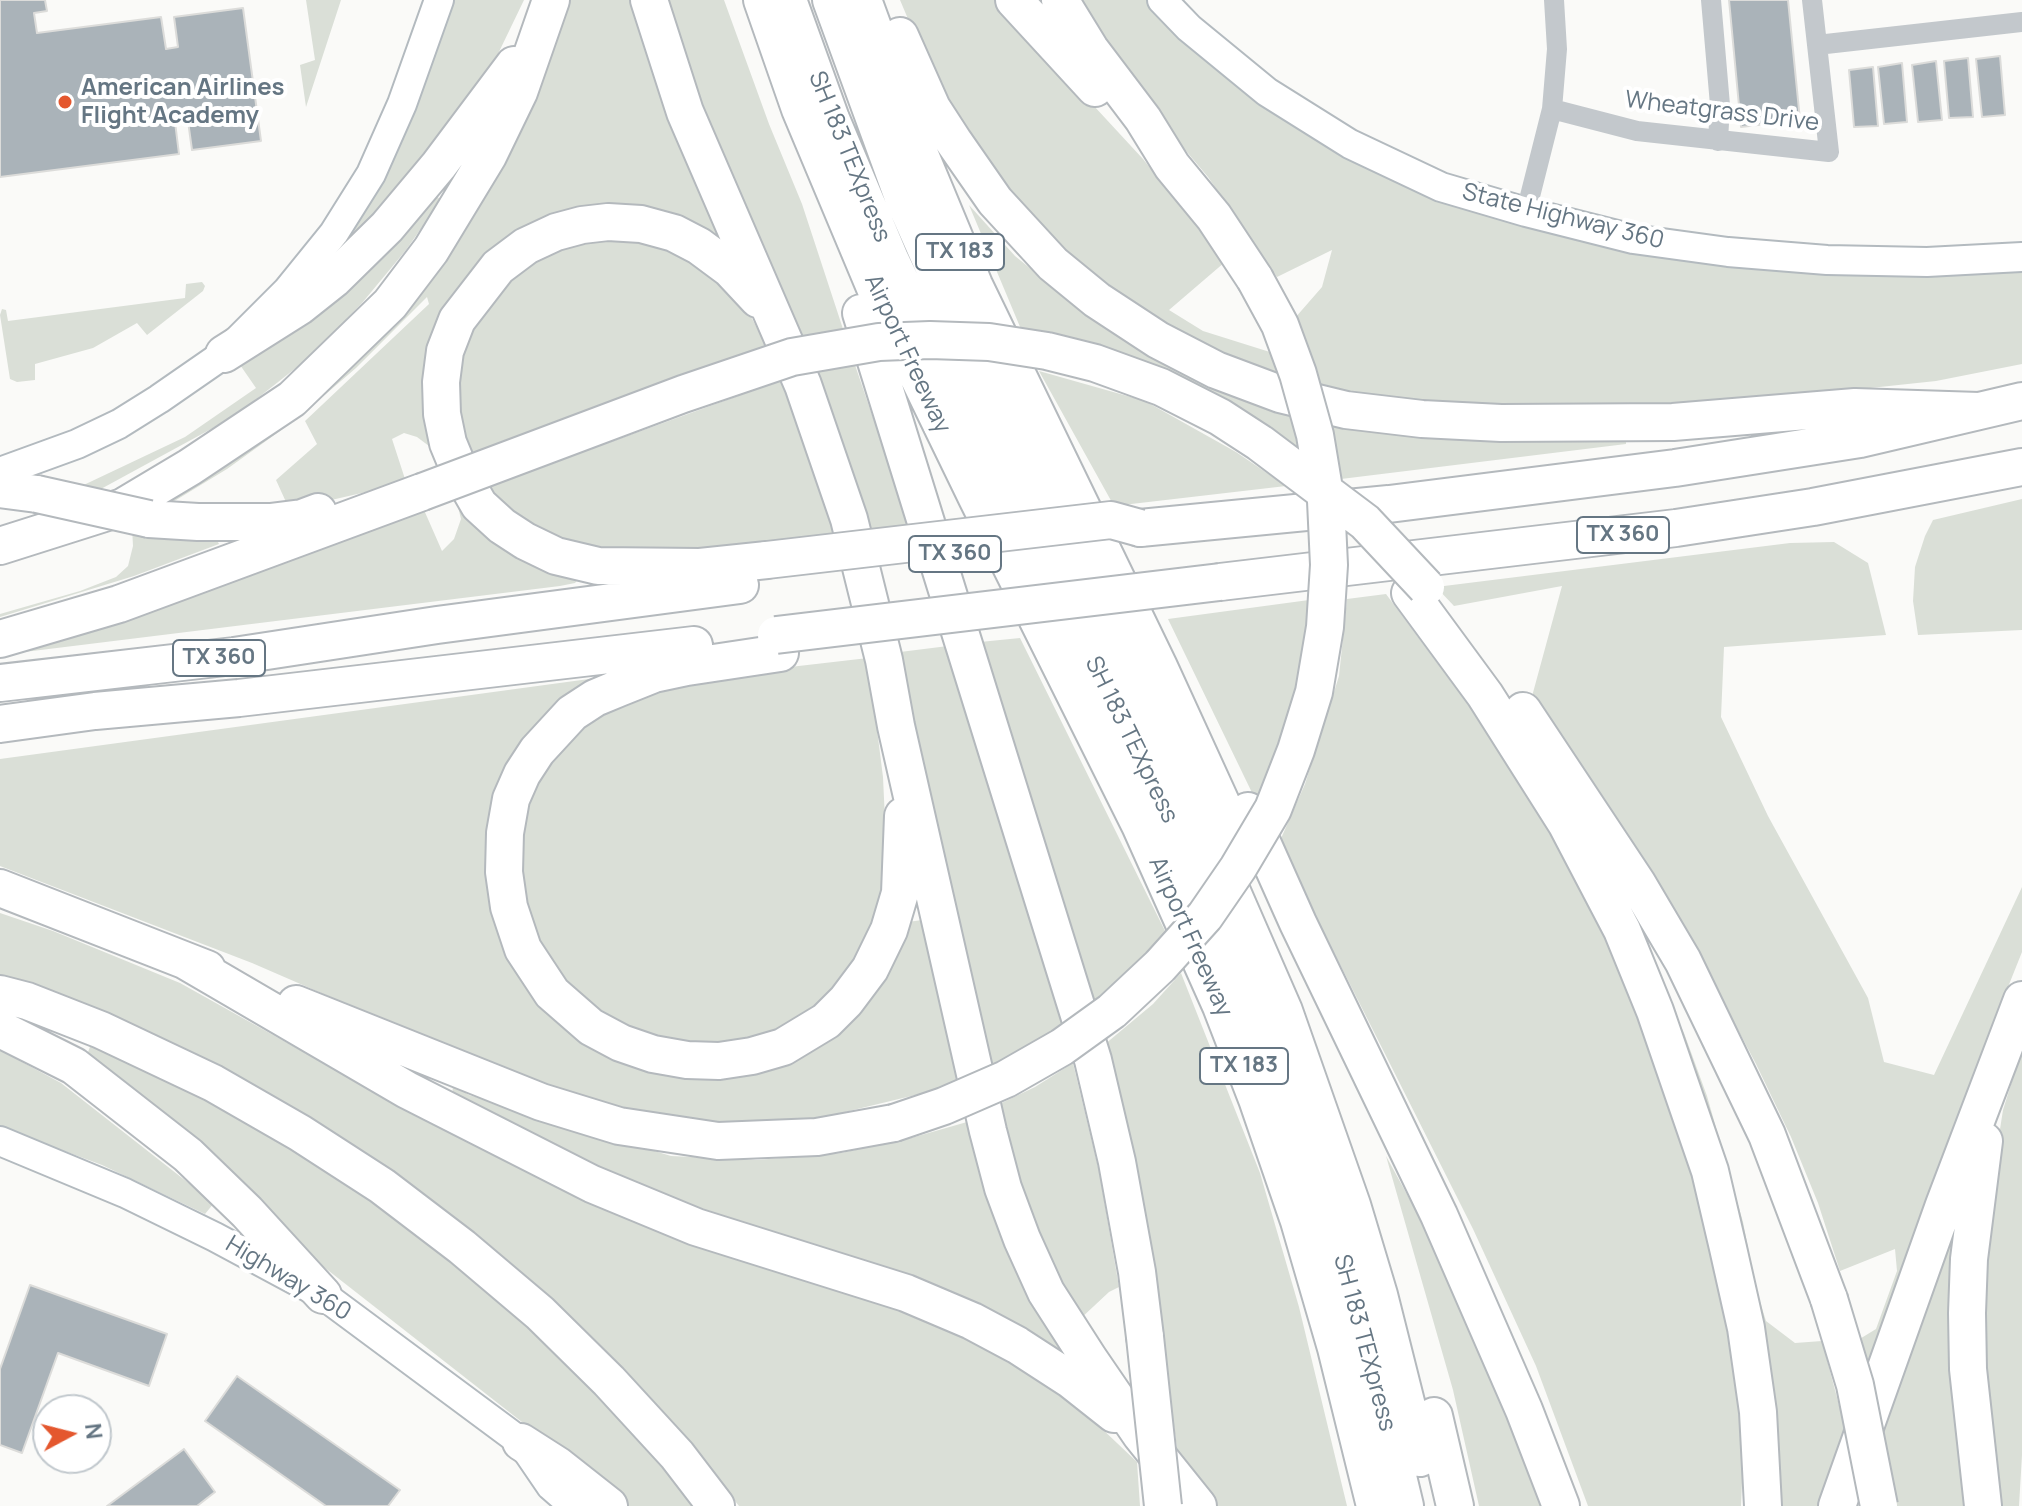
<!DOCTYPE html>
<style>
body{margin:0}
#map{position:relative;width:2022px;height:1506px;overflow:hidden;background:#fafaf8;font-family:Manrope,sans-serif}
canvas{display:block}
.north{position:absolute;left:32px;top:1394px;width:80px;height:80px;box-sizing:border-box;background:#fff;border:2px solid #c1c8cd;border-radius:50%;rotate:83deg;font-size:22px;font-weight:700;line-height:32px;text-align:center;color:#657683}
.north::after{content:'';display:block;margin:auto;width:28px;height:36px;background:#e4572e;clip-path:polygon(50% 0,100% 100%,50% 72%,0 100%)}
</style>
<div id="map">
<canvas width="2022" height="1506"></canvas>
<div class="north">N</div>
</div>
<script>
const ctx = document.querySelector('canvas').getContext('2d');
ctx.lineJoin = 'round';
function paint(path, color) {
  ctx.fillStyle = color;
  ctx.fill(path, 'evenodd');
}
function toPath(rows) {
  const path = new Path2D();
  for (const r of rows) {
    path.moveTo(r[0], r[1]);
    for (let i = 2; i < r.length; i += 2) path.lineTo(r[i], r[i + 1]);
  }
  return path;
}
function trace(path, color, width, dash) {
  ctx.strokeStyle = color;
  ctx.lineWidth = width;
  ctx.lineCap = dash ? 'butt' : 'round';
  ctx.setLineDash(dash || []);
  ctx.stroke(path);
}
function label(font, color, halo, rows, align = 'center') {
  ctx.font = font + ' Manrope,sans-serif';
  ctx.lineWidth = 8;
  ctx.setLineDash([]);
  ctx.textBaseline = 'middle';
  ctx.strokeStyle = halo;
  ctx.fillStyle = color;
  for (const [text, x, y, turn = 0] of rows) {
    ctx.save();
    ctx.translate(x, y);
    ctx.rotate((+turn || 0) * Math.PI / 180);
    ctx.textAlign = isNaN(turn) ? turn : align;
    if (halo) ctx.strokeText(text, 0, 0);
    ctx.fillText(text, 0, 0);
    ctx.restore();
  }
}
const green = toPath([
 [306,0,341,0,306,107,300,65,315,60],
 [444,0,524,0,483,85,343,252,337,249],
 [565,0,636,0,734,257,662,218,485,264,433,449,417,437,404,433,392,439,405,479,379,489,327,501,230,508,286,502,276,480,317,444,305,421,429,304,427,297,356,368,298,418,227,469,163,508,145,506,429,270],
 [659,0,724,0,769,124,802,204,844,332,799,339,741,221],
 [900,0,996,0,1143,159,1225,262,1169,310,1203,331,1273,353,1280,376,1238,363,1180,336,1065,256,983,162,944,104],
 [1078,0,1148,0,1183,37,1530,227,2022,269,2022,364,1936,381,1701,406,1531,409,1323,395,1295,318,1322,287,1332,250,1277,277,1208,177,1143,100],
 [431,191,441,200,406,250,362,303,311,356,235,416,88,496,71,491,185,437,256,388,238,362],
 [969,205,1015,256,1063,295,1290,403,1302,455,1023,334],
 [627,234,686,251,738,293,768,348,466,456,460,438,457,360,466,335,499,282,555,245],
 [202,282,205,286,203,291,147,335,137,323,93,348,35,364,35,380,17,382,10,379,0,315,2,309,6,310,8,321,185,298,186,284],
 [855,365,912,532,866,537,811,372],
 [1039,371,1145,401,1236,452,1286,486,1114,506],
 [782,380,802,426,841,539,661,556,566,544,509,514,486,487],
 [1328,417,1626,434,1626,444,1341,479,1335,437],
 [456,499,581,576,575,583,560,586,0,655,203,590,424,510,442,551,454,539,461,519],
 [2022,499,2022,630,1918,635,1913,601,1915,567,1925,536,1933,520],
 [132,527,216,538,219,544,134,576,0,617,0,614,80,591,116,577,128,566,133,546],
 [1834,542,1868,563,1886,635,1724,647,1721,717,1768,816,1868,998,1884,1062,1934,1075,2022,887,2022,952,1996,1017,1868,1376,1858,1340,1876,1329,1897,1271,1895,1249,1840,1271,1818,1203,1791,1137,1756,1064,1699,956,1626,831,1531,700,1562,586,1454,606,1436,587,1790,543],
 [1386,594,1521,776,1633,989,1699,1196,1739,1367,1744,1437,1741,1506,1588,1506,1536,1366,1473,1229,1279,843,1305,784,1339,676,1347,599],
 [1309,600,1304,654,1289,714,1257,803,1168,619],
 [1020,638,1168,937,1095,1006,980,642],
 [948,646,1065,1030,984,1074,892,653],
 [868,658,883,777,888,885,877,928,848,978,808,1019,766,1036,698,1049,634,1032,593,1010,548,960,522,903,519,845,536,783,567,737,608,708,670,685,764,670],
 [589,679,592,686,493,838,574,1030,775,1062,901,923,922,920,961,1084,787,1126,678,1121,568,1100,252,963,0,866,0,759],
 [0,913,53,931,180,983,393,1102,500,1158,655,1227,877,1301,972,1339,1039,1377,1077,1405,1137,1462,1140,1506,739,1506,697,1453,344,1143,152,1034,33,986,0,975],
 [1181,973,1260,1173,1299,1307,1347,1506,1217,1506,1179,1463,1161,1330,1104,1045,1153,1004],
 [1660,984,1684,1033,1707,1096,1743,1222,1756,1289,1766,1321,1795,1343,1822,1341,1848,1439,1824,1506,1775,1506],
 [91,1044,217,1104,358,1189,443,1252,578,1370,672,1473,698,1506,623,1506,536,1433,311,1257,84,1063],
 [2022,1049,2022,1455,2019,1506,1993,1506,1979,1264,2003,1110],
 [0,1050,61,1083,214,1203,205,1214,102,1165,0,1127],
 [1073,1063,1099,1171,1119,1287,1109,1292,1079,1320,1070,1317,989,1109,1035,1087],
 [453,1085,469,1095,671,1156,757,1160,841,1153,911,1138,967,1122,981,1173,1061,1352,751,1229,646,1190,452,1099],
 [1386,1156,1426,1229,1547,1506,1479,1506,1453,1390],
 [1956,1212,1975,1506,1896,1506,1880,1424]
]);
const building = toPath([
 [0,0,45,0,47,11,34,13,37,33,161,17,166,49,178,47,174,17,243,8,261,141,192,150,188,121,175,122,179,154,0,177,0,0],
 [1729,0,1788,0,1800,120,1741,127,1729,0],
 [2000,56,2005,115,1982,117,1976,59,2000,56],
 [1968,58,1973,117,1949,118,1944,61,1968,58],
 [1936,61,1942,120,1918,122,1912,65,1936,61],
 [1902,63,1907,122,1884,124,1878,67,1902,63],
 [1873,67,1878,126,1854,127,1849,70,1873,67],
 [30,1285,167,1334,149,1386,58,1353,22,1453,0,1445,0,1369,30,1285],
 [237,1376,400,1490,388,1506,326,1506,205,1421,237,1376],
 [184,1449,215,1492,197,1506,107,1506,184,1449]
]);
const minor = toPath([
 [1711,0,1720,105,1718,141],
 [1817,45,2022,22],
 [1552,109,1637,131,1829,152,1812,0],
 [1526,212,1552,109,1557,49,1554,0]
]);
const secondary = toPath([
 [1162,0,1189,28,1267,92,1350,144,1441,187,1526,212,1633,239,1728,252,1827,260,1927,262,2022,257],
 [0,472,77,444,119,424,159,399,224,354,287,291,334,233,371,174,402,104,439,0],
 [0,1141,125,1193,215,1237,323,1295,521,1442,551,1486,574,1506]
]);
const motorway = toPath([
 [649,0,685,112,803,385,849,519,884,660,896,726,988,1131,1003,1188,1022,1239,1046,1292,1089,1359,1141,1435,1198,1506],
 [762,0,800,109,876,290,977,498,1140,825,1221,1006,1257,1099,1299,1221,1336,1348,1375,1506],
 [788,0,831,119,890,259,948,381,1153,782,1202,887,1251,1003,1324,1202,1374,1376,1405,1506],
 [831,0,904,200,962,331,1182,777,1284,1011,1352,1205,1379,1295,1420,1458],
 [863,0,918,150,974,285,1159,667,1234,831],
 [1014,0,1095,88],
 [1060,0,1090,49,1143,119,1172,166,1214,217,1255,279],
 [900,36,932,108,954,142,995,201,1053,264,1097,300,1158,340,1216,370,1280,394,1346,410,1422,419,1501,423,1673,422,1855,407,1979,411],
 [758,299,730,269,699,246,674,233,641,224,608,222,582,225,556,232,526,246,498,267,457,320,445,351,441,382,442,414,448,443,460,472,479,505,502,526,525,541,556,556,598,566,700,567,767,560],
 [861,313,1093,1060,1117,1162,1137,1272,1145,1337],
 [224,354,300,306,334,279,387,227,439,165,514,65],
 [0,489,37,494],
 [149,519,198,522,270,522,302,518,318,512],
 [1140,528,1389,504,1675,468,1860,439,2022,401],
 [0,546,123,507,190,467,292,399,390,304,431,250,488,156,519,92,551,0],
 [1220,582,1676,528,1813,507,2022,467],
 [1410,593,1485,695,1566,823,1622,930,1655,1011,1710,1171,1728,1248,1746,1328,1758,1412,1763,1506],
 [0,639,119,604,422,492],
 [780,653,687,667,654,674,619,688,595,698,572,713,537,751,522,774,511,799,505,833,504,872,509,907,523,949,552,993,591,1027,621,1043,653,1054,687,1060,719,1061,752,1056,783,1047,826,1021,846,1001,870,969,889,930,900,893,903,816],
 [0,683,234,656,437,625,740,585],
 [1523,711,1637,883,1683,961,1767,1135,1829,1299],
 [0,724,95,711,239,698,694,645],
 [1248,811,1298,923,1439,1215,1524,1410,1561,1506],
 [0,888,207,969],
 [186,961,407,1090,592,1184,696,1227,906,1293,972,1321,1017,1345,1071,1380,1114,1414],
 [0,994,27,1001,101,1030,213,1083,300,1133,382,1186,462,1247,540,1313,609,1381,677,1455,716,1506],
 [296,1004,541,1102,619,1126,718,1141,817,1137,894,1123],
 [0,1029,74,1066,188,1155,247,1212,323,1295],
 [1434,1416,1455,1506],
 [521,1442,557,1465,609,1506],
 [1837,1506,1944,1205,2022,1000],
 [1983,1506,1968,1369,1967,1313,1969,1259,1984,1141]
]);
const motorwayBridge = toPath([
 [422,492,683,394,792,357,879,342,930,340,989,342,1047,351,1095,363,1161,387,1220,417,1260,443,1365,522,1426,587],
 [37,494,149,519],
 [767,560,1111,520,1140,528],
 [776,635,1220,582],
 [894,1123,944,1106,1006,1079,1062,1047,1112,1011,1160,966,1205,916,1238,868,1273,809,1296,750,1314,692,1325,627,1329,565,1326,501,1315,435,1298,374,1280,325,1255,279],
 [1829,1299,1855,1385,1879,1506],
 [1145,1337,1163,1506]
]);
const markers = [
 [65,102,8,"#e4572e"]
];
const shields = [
 [960,252,88],
 [1623,535,92],
 [955,554,92],
 [219,658,92],
 [1244,1066,88]
];
const shieldNames = [
 ["TX 183",960,252],
 ["TX 360",1623,535],
 ["TX 360",955,554],
 ["TX 360",219,658],
 ["TX 183",1244,1066]
];
const poiNames = [
 ["American Airlines",81,88],
 ["Flight Academy",81,116]
];
const streetNames = [
 ["Wheatgrass Drive",1722,112,7],
 ["SH 183 TEXpress",849,157,68],
 ["State Highway 360",1563,217,14],
 ["Airport Freeway",907,354,65],
 ["SH 183 TEXpress",1131,740,64],
 ["Airport Freeway",1190,937,66],
 ["Highway 360",288,1279,31],
 ["SH 183 TEXpress",1364,1343,75]
];
paint(green, '#dadfd7');
paint(building, '#aab3b9');
trace(building, '#dcdcda', 2);
trace(secondary, '#b3babf', 32);
trace(motorway, '#b4b9bd', 40);
trace(minor, '#c3c8cc', 20);
trace(secondary, '#fff', 28);
trace(motorway, '#fff', 36);
trace(motorwayBridge, '#b4b9bd', 40, []);
trace(motorwayBridge, '#fff', 36);
for (const [x, y, r, color] of markers) {
  const dot = new Path2D();
  dot.arc(x, y, r, 0, 2 * Math.PI);
  ctx.fillStyle = color;
  ctx.fill(dot);
  trace(dot, '#fff', 3);
}
for (const [x, y, w] of shields) {
  const box = new Path2D();
  box.roundRect(x - w / 2, y - 18, w, 36, 6);
  ctx.fillStyle = '#fff';
  ctx.fill(box);
  trace(box, '#657683', 2);
}
label('bold 22px', '#657683', null, shieldNames);
label('bold 24px', '#657683', '#fff', poiNames, 'left');
label('24px', '#657683', '#fff', streetNames);
</script>
